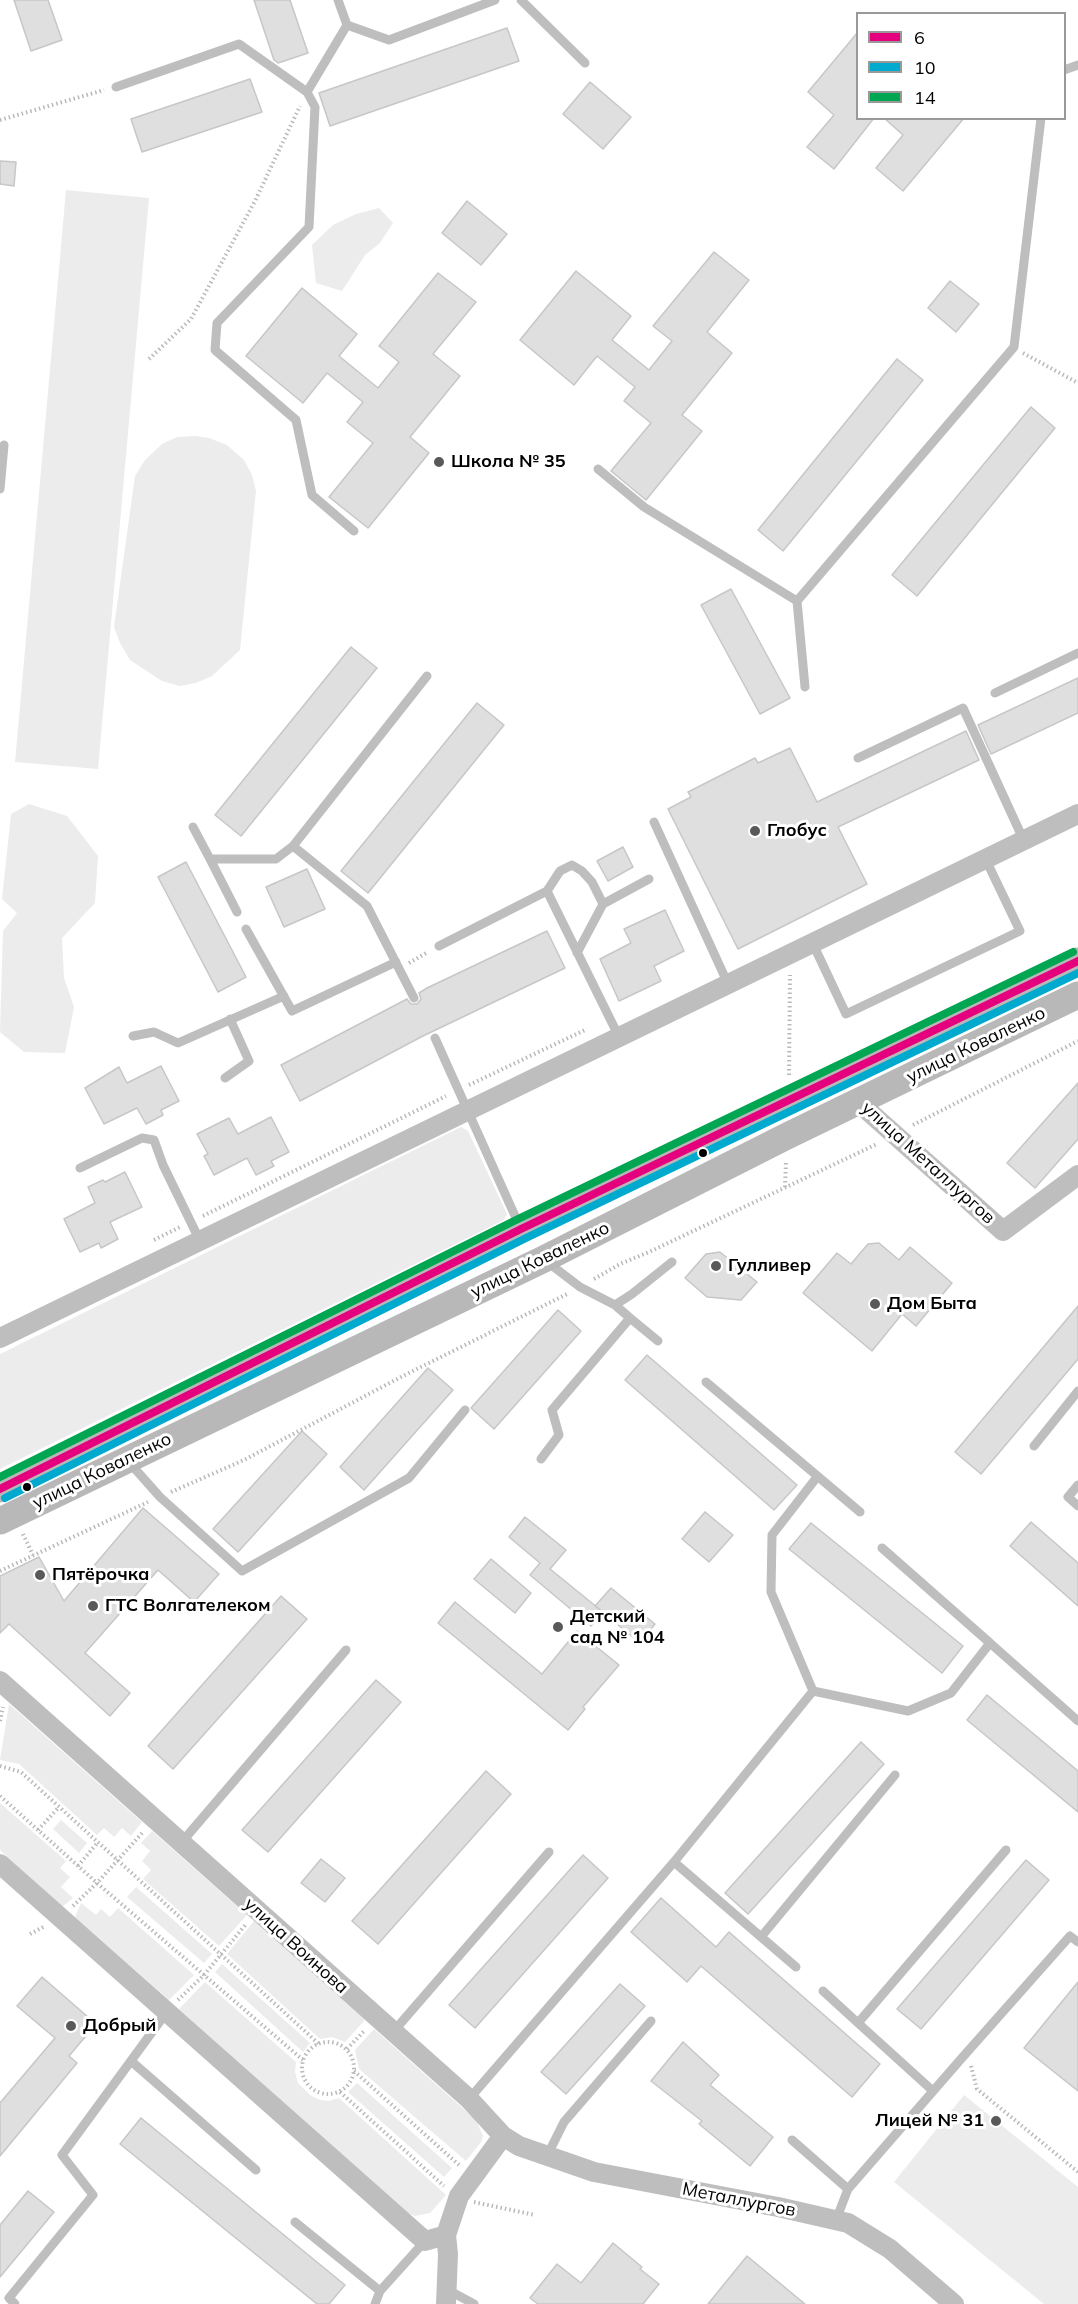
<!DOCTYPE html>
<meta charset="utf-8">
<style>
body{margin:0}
#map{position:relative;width:1078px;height:2304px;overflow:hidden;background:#fff;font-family:Mulish,sans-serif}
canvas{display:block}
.legend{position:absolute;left:856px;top:12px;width:210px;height:108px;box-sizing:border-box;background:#fff;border:2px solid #999;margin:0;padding:8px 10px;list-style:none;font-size:18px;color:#000}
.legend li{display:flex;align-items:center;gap:12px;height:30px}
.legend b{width:30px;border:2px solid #999}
</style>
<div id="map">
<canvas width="1078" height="2304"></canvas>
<ul class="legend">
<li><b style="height:8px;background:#e5007d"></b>6</li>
<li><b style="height:8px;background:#00a9ce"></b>10</li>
<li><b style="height:8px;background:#00a651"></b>14</li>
</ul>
</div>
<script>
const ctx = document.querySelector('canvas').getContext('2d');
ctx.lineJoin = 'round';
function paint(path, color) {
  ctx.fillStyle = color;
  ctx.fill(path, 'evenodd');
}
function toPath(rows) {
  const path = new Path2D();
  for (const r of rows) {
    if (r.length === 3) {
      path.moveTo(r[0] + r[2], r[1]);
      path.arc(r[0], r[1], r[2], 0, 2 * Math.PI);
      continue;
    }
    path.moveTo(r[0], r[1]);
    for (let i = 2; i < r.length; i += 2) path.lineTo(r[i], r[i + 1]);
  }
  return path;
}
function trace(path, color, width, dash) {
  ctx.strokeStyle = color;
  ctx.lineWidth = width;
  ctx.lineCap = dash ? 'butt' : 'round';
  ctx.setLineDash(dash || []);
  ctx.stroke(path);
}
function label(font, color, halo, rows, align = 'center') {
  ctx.font = font + ' Mulish,sans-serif';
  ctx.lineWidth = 6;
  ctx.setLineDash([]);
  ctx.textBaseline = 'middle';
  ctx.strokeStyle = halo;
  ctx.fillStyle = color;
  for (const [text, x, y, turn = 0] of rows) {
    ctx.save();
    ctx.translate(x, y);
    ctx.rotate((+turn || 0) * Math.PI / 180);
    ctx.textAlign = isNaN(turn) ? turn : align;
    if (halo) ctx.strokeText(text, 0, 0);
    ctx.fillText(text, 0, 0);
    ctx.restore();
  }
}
const green = toPath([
 [66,190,149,198,98,769,15,762],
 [379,208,393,223,380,243,365,255,342,291,316,283,312,245,333,225,356,214],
 [196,436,209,438,227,445,244,460,252,475,256,491,240,650,212,676,196,683,180,686,162,681,130,660,120,643,114,627,135,476,145,460,162,444,177,437],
 [29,804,67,816,98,856,95,903,62,938,64,978,74,1007,65,1053,24,1052,0,1032,3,931,17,913,2,899,11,814],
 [461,1127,468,1131,507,1214,504,1220,0,1469,0,1354],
 [9,1704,142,1822,131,1836,122,1828,114,1837,104,1828,97,1835,19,1764,0,1760],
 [0,1803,66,1861,60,1868,70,1877,61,1887,73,1898,62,1907,0,1850],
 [61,1820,87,1843,79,1853,53,1829],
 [152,1831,247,1915,219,1946,143,1879,151,1870,142,1861,150,1851,141,1843],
 [136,1887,212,1954,204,1963,127,1897],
 [81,1903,96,1915,101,1909,110,1917,118,1908,194,1975,169,2000,75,1917],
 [254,1921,365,2020,345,2042,332,2037,320,2039,227,1954],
 [222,1964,310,2043,303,2052,215,1972],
 [205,1982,296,2062,295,2072,298,2083,310,2095,320,2100,329,2101,339,2098,446,2195,430,2213,415,2216,405,2212,179,2009],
 [374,2029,476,2120,483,2136,481,2142,466,2161,359,2069,355,2050],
 [357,2083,452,2168,444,2177,348,2092],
 [964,2095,1078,2187,1078,2304,1044,2304,894,2182]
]);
const building = toPath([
 [14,0,48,0,62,40,31,51,14,0],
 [254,0,290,0,308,53,278,63,274,60,254,0],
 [507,28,519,61,330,126,319,93,507,28],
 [858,32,858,118,874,118,834,169,807,147,834,115,808,92,858,32],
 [250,79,262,112,142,152,131,119,250,79],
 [590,82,631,117,603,149,563,114,590,82],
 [884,118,964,118,903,191,876,168,903,135,884,118],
 [0,161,16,162,14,186,0,184,0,161],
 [467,201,507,234,481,265,442,233,467,201],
 [714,252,749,280,707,332,732,353,682,415,702,431,646,500,611,471,651,423,624,401,635,387,597,356,574,385,520,340,576,271,631,316,612,340,649,370,672,341,653,326,714,252],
 [438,273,476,302,433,354,460,376,410,437,429,453,368,528,329,497,373,443,347,422,363,402,327,373,303,403,246,356,302,288,357,334,339,356,378,388,399,362,379,346,438,273],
 [950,281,979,304,956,332,928,308,950,281],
 [897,359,923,380,783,551,758,530,897,359],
 [1031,407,1055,428,917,596,892,575,1031,407],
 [731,589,790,698,760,714,701,605,731,589],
 [351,647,377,668,241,836,215,815,351,647],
 [1078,678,1078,713,991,754,978,725,1078,678],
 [477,703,504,725,368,893,341,871,477,703],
 [966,731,979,760,838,827,867,884,738,949,668,809,691,797,688,792,755,758,758,763,790,748,817,802,966,731],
 [623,847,633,867,608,881,597,861,623,847],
 [186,862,246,977,218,992,158,877,186,862],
 [307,869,325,909,284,927,266,887,307,869],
 [665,910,684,951,654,966,661,981,619,1001,600,959,631,943,624,929,665,910],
 [547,931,565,968,423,1036,300,1101,281,1065,407,999,411,1004,417,1004,421,999,419,993,427,988,547,931],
 [161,1066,179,1101,161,1110,163,1115,146,1124,137,1108,104,1124,85,1088,119,1067,127,1083,161,1066],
 [1078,1083,1078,1139,1035,1188,1007,1163,1078,1083],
 [271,1117,289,1152,271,1161,274,1166,256,1175,247,1158,214,1175,204,1156,208,1154,197,1134,229,1118,238,1134,271,1117],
 [125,1172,142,1207,110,1222,118,1239,101,1248,99,1243,80,1252,64,1219,95,1203,88,1187,103,1180,105,1182,125,1172],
 [879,1243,899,1260,910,1247,952,1283,916,1326,902,1314,872,1351,803,1293,837,1253,851,1264,868,1244,879,1243],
 [720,1252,757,1282,741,1300,707,1297,685,1278,706,1254,720,1252],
 [1078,1306,1078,1359,981,1474,955,1452,1078,1306],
 [558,1310,581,1331,494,1429,471,1408,558,1310],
 [647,1355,797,1485,774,1510,625,1380,647,1355],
 [428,1368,453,1390,364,1490,340,1467,428,1368],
 [302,1431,327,1454,238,1552,213,1529,302,1431],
 [143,1508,219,1574,194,1602,158,1570,85,1653,130,1693,110,1716,9,1624,0,1633,0,1576,39,1557,64,1601,143,1508],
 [705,1512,733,1535,709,1562,682,1539,705,1512],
 [525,1517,566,1550,550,1569,603,1612,591,1626,530,1575,540,1563,509,1537,525,1517],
 [1031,1522,1078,1563,1078,1606,1010,1546,1031,1522],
 [811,1523,963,1646,942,1673,789,1549,811,1523],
 [491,1559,531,1593,515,1613,474,1579,491,1559],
 [611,1588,655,1624,640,1643,595,1606,611,1588],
 [281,1596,307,1619,173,1769,148,1746,281,1596],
 [455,1602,542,1674,577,1631,619,1665,583,1707,585,1709,568,1730,438,1623,455,1602],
 [376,1680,401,1702,268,1852,242,1830,376,1680],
 [987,1695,1078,1771,1078,1812,967,1720,987,1695],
 [861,1742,884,1764,748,1914,725,1893,861,1742],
 [486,1771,511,1794,378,1944,352,1921,486,1771],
 [583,1855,608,1878,475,2028,449,2005,583,1855],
 [321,1859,345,1878,325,1902,301,1883,321,1859],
 [1026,1860,1049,1880,921,2029,897,2009,1026,1860],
 [661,1898,716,1947,729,1932,880,2064,852,2097,701,1966,687,1982,631,1932,661,1898],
 [42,1977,96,2024,69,2056,77,2063,0,2156,0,2103,55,2038,17,2006,42,1977],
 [1078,1982,1078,2091,1024,2048,1078,1982],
 [620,1984,645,2006,566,2094,541,2072,620,1984],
 [683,2042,719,2075,710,2085,773,2137,750,2166,699,2124,702,2121,651,2081,683,2042],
 [141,2118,345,2285,329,2304,317,2304,120,2144,141,2118],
 [28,2191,54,2212,0,2277,0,2225,28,2191],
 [613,2243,642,2267,640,2269,659,2284,643,2304,538,2304,530,2298,557,2264,581,2283,613,2243],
 [747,2256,805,2304,708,2304,747,2256]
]);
const path = toPath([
 [0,120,104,90],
 [1023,353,1078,383],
 [149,359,191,319,255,201,300,106],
 [409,963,428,952],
 [789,1075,790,975],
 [469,1085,587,1029],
 [913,1125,1078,1041],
 [785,1187,786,1161],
 [203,1216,446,1096],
 [154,1240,180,1227],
 [594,1279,620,1264,649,1252,877,1144],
 [171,1492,244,1460,401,1377,569,1293],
 [23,1534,33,1555],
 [0,1571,148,1502],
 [0,1721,3,1707],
 [0,1766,21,1772,319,2044],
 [0,1796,97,1883,303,2060],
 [38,1830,59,1807],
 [78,1866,98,1842],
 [73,1906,97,1883,144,1831],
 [30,1934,45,1926],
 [178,2000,204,1975,247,1923],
 [328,2068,26],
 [347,2049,365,2030],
 [971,2066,977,2089,1078,2172],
 [354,2071,459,2165],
 [340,2092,444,2186],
 [474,2202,535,2215]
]);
const lane = toPath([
 [338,0,347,25],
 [521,0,585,63],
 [347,25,389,40,495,0],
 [1064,70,1078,65],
 [116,87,239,44,307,92,315,107,309,227,217,323,215,350,296,420,312,495,354,531],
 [307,92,347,25],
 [598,469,644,507,797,601],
 [0,489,4,445],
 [805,687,797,601,1014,347,1041,118],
 [995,693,1078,653],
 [858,758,963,708,1024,841],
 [654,822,728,984],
 [193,827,210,859],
 [547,891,560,871,572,865,582,871,592,882,603,904],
 [237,912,210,859,276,859,293,846],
 [246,929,292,1011,396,962],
 [813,944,846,1014,1020,931,986,860],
 [439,946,547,891,619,1037],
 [577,953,603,904,649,879],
 [414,998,367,906,293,846,427,676],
 [133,1036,154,1032,178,1043,284,996],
 [435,1038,520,1227],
 [225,1078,249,1061,230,1019],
 [80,1168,142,1138,154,1140,163,1165,200,1241],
 [615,1305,632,1294,672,1262],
 [630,1318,658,1341],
 [706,1382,860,1512],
 [1034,1446,1078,1391],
 [541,1459,559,1435,552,1410,630,1318,615,1305,580,1287,546,1261],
 [128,1461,160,1497,242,1571,409,1478,465,1410],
 [1078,1485,1068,1497,1078,1506],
 [882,1548,990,1643],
 [813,1691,908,1711,951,1693,990,1643,1078,1721],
 [813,1691,771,1592,772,1535,817,1477],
 [181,1843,346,1650],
 [674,1862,796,1967],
 [761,1937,895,1775],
 [823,1991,858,2023],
 [393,2032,549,1852],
 [131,2061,256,2170],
 [933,2091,858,2023,1006,1850],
 [469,2099,674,1862,813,1691],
 [792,2140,848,2189],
 [547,2156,564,2122,651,2021],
 [836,2220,848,2189,961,2059,1070,1936,1078,1942],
 [295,2222,380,2291],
 [448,2290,474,2304],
 [15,2304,9,2298,93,2195,62,2155,166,2013],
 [375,2304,380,2291,425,2241]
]);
const street = toPath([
 [858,1102,1003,1231,1078,1175],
 [0,1338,1078,814],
 [0,1681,469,2099,503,2136,519,2146,594,2172,778,2207,848,2223,890,2249,954,2304],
 [0,1864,425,2241,446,2235],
 [446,2304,448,2254,446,2235,459,2196,503,2136]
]);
const secondary = toPath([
 [0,1489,521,1229,1078,961],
 [0,1521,544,1259,787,1136,1078,995]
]);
const bus1 = toPath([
 [0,1489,521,1229,1078,961]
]);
const bus2 = toPath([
 [5,1498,526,1238,1078,973]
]);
const bus3 = toPath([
 [0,1477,516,1220,1073,952]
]);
const markers = [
 [439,462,6,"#595959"],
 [755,831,6,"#595959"],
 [703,1153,5,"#000"],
 [716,1266,6,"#595959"],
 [875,1304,6,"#595959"],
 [27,1487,5,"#000"],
 [40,1575,6,"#595959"],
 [93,1606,6,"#595959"],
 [558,1627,6,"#595959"],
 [71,2026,6,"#595959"],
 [996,2121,6,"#595959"]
];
const poiNames = [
 ["Школа № 35",451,462],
 ["Глобус",767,831],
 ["Гулливер",728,1266],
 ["Дом Быта",887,1304],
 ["Пятёрочка",52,1575],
 ["ГТС Волгателеком",105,1606],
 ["Детский",570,1617],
 ["сад № 104",570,1638],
 ["Добрый",83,2026],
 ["Лицей № 31",984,2121,"right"]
];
const streetNames = [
 ["улица Коваленко",976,1045,-26],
 ["улица Металлургов",928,1163,42],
 ["улица Коваленко",540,1260,-26],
 ["улица Коваленко",102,1471,-26],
 ["улица Воинова",296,1946,42],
 ["Металлургов",739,2200,11]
];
paint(green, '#ececec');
paint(building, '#dfdfdf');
trace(building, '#c7c7c7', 1.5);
trace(path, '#b9b9b9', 4, [1.5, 3]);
trace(lane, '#bebebe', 9);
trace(street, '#bebebe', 20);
trace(secondary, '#b8b8b8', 27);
trace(bus1, '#e5007d', 8);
trace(bus2, '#00a9ce', 8);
trace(bus3, '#00a651', 8);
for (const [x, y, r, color] of markers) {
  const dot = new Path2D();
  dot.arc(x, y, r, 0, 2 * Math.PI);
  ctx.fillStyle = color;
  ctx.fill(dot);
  trace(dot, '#fff', 2);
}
label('bold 18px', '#000', '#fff', poiNames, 'left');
label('18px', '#000', '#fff', streetNames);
</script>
